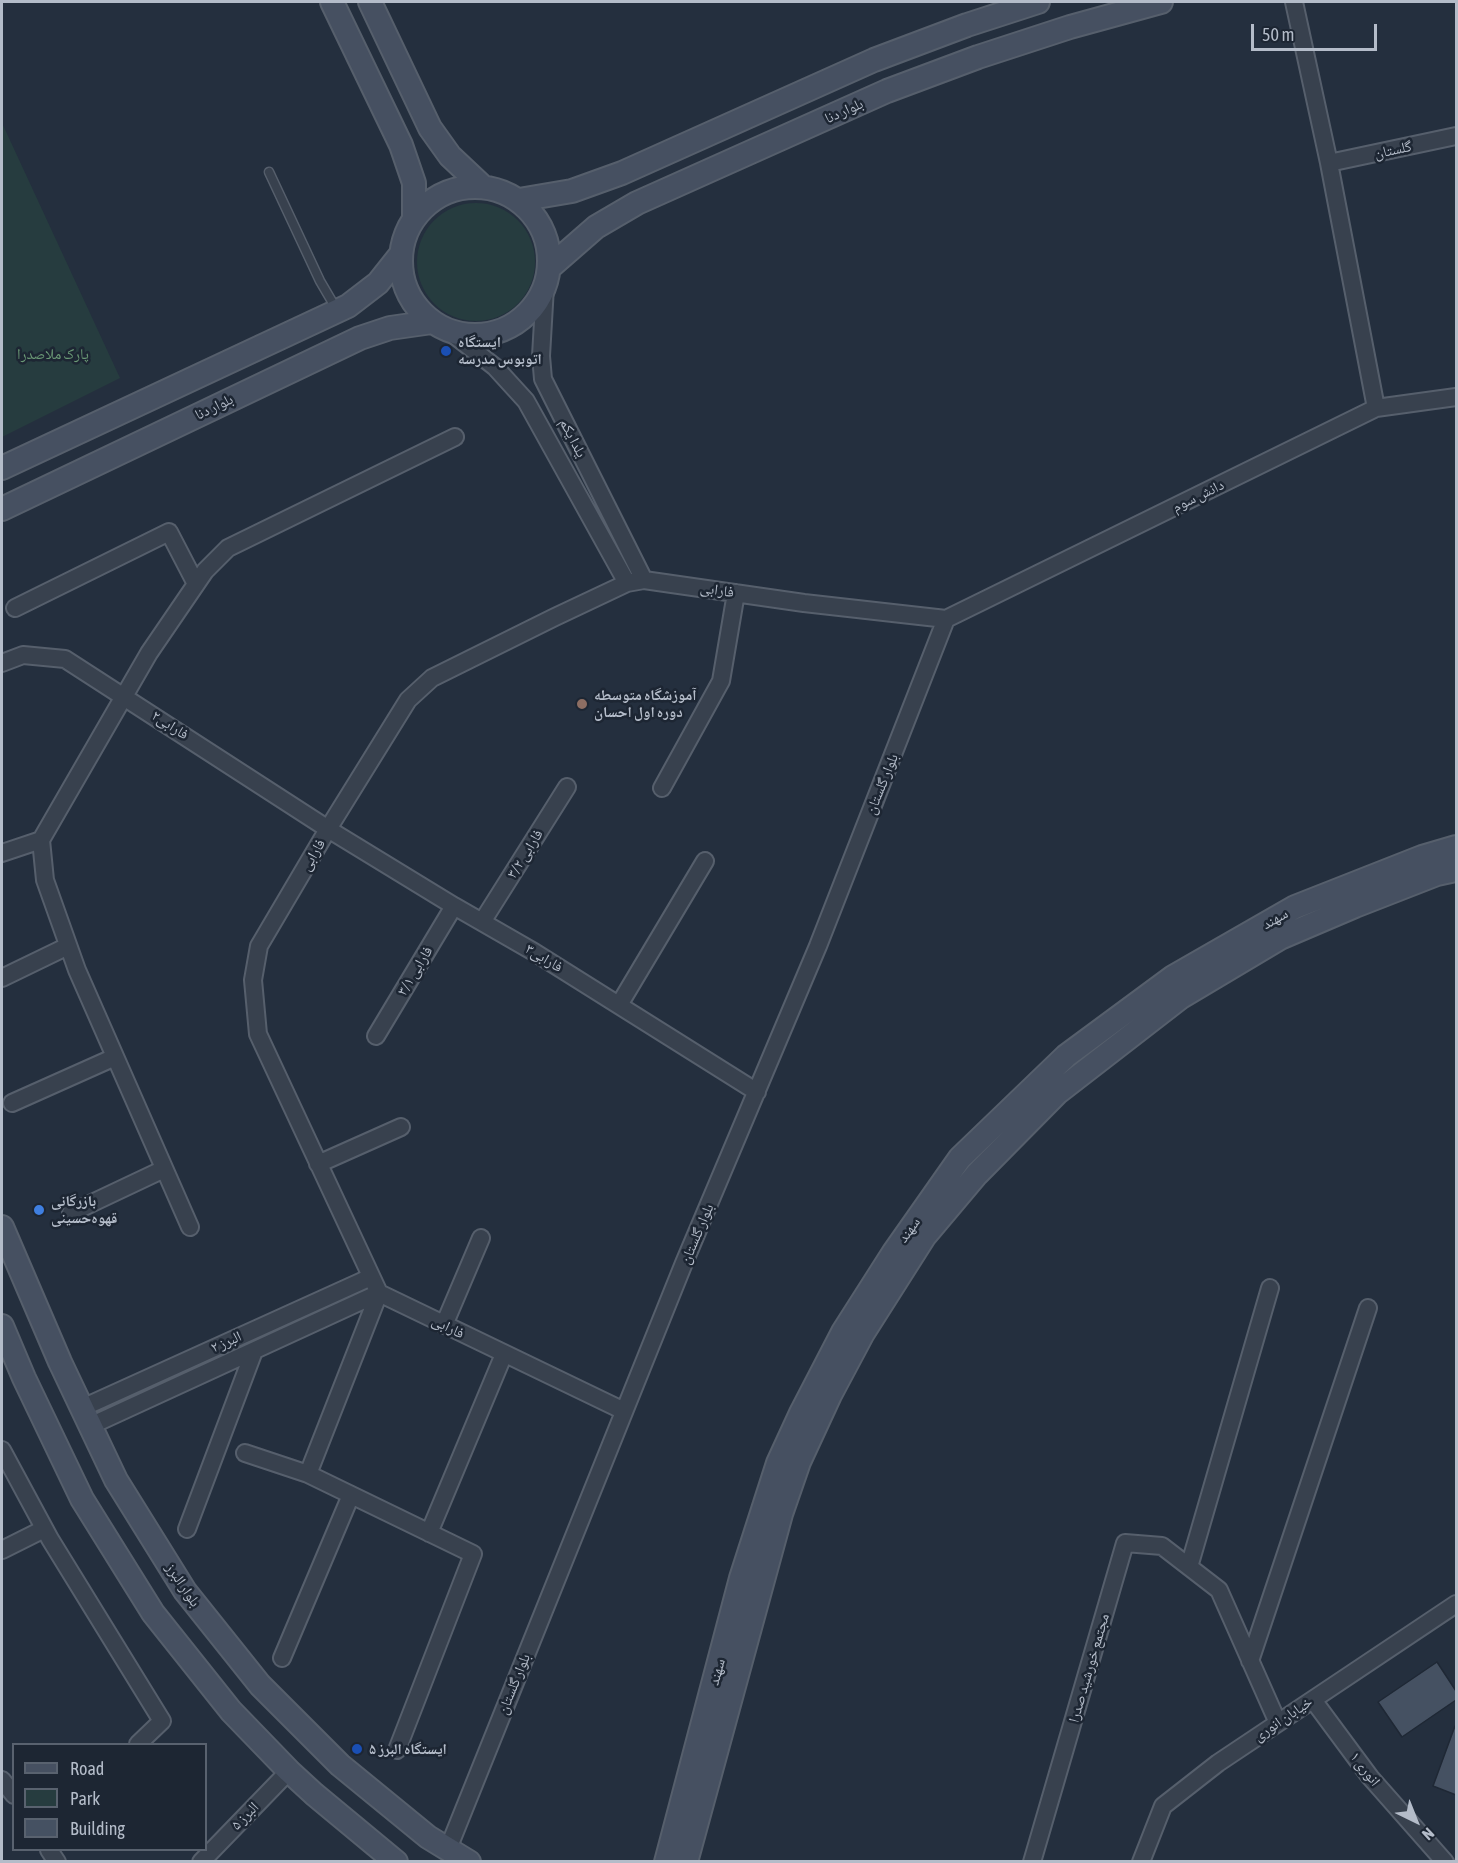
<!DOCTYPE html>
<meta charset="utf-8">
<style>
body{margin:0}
#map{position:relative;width:1458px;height:1863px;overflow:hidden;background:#242f3e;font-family:"Asap Condensed",sans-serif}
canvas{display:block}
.frame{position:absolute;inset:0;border:3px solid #b4bcc9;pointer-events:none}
.legend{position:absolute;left:12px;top:1743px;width:195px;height:108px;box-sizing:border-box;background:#1d2633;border:2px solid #59626f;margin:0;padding:8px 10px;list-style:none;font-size:18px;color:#b4bcc9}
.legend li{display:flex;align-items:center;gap:12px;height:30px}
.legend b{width:30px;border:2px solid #59626f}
.north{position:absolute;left:1386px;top:1791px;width:60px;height:60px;-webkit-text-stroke:4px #1d2633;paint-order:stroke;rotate:137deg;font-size:16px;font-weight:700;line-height:24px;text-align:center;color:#b4bcc9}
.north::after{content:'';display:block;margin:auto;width:21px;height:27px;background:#b4bcc9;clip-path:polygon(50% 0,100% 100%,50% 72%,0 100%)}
.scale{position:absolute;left:1251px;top:24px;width:126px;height:27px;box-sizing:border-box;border:3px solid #b4bcc9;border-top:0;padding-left:8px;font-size:18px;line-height:21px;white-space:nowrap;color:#b4bcc9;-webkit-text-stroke:4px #1d2633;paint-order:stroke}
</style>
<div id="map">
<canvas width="1458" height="1863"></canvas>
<div class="frame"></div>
<ul class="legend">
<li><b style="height:8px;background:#465061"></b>Road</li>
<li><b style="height:16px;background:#263c3f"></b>Park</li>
<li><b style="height:16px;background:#455162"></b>Building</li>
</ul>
<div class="north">N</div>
<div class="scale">50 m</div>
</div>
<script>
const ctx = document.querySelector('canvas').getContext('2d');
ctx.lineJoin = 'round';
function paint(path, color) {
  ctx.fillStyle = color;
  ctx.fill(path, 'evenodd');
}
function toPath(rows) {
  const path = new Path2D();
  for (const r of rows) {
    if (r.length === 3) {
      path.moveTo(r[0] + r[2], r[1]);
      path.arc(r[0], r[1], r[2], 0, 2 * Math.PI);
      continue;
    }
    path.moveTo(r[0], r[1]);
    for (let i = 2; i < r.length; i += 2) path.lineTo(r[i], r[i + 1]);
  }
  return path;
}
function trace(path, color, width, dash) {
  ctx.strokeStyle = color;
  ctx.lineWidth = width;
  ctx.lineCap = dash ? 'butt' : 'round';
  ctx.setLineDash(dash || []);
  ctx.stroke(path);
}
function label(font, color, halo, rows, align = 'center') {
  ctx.font = font + ' "Asap Condensed","Noto Naskh Arabic",sans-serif';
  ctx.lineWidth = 5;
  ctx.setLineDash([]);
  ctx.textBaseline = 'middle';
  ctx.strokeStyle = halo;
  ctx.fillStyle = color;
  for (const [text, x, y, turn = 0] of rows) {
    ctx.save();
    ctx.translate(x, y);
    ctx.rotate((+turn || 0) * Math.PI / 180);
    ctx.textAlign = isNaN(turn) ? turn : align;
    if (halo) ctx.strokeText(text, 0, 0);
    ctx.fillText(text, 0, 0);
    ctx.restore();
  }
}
const green = toPath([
 [2,123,120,378,2,437],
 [476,262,59]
]);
const building = toPath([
 [1437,1662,1456,1691,1456,1700,1402,1737,1378,1702,1437,1662],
 [1455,1726,1456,1727,1456,1795,1433,1786,1455,1726]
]);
const lane = toPath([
 [269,172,320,281,337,310]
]);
const street = toPath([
 [1294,2,1329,163,1376,408],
 [1329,163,1456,136],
 [545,287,541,356,543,379,644,580],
 [449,331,495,367,526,401,627,583],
 [15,608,169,532,196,584],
 [946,619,1376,408,1456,397],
 [2,663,23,655,65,659,328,829,454,906,534,952,757,1092],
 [662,788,721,681,736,593],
 [2,853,41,840],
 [482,922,567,787],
 [2,978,68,946],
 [619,1005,705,861],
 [376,1036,454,906],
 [12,1103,115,1057],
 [318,1164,401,1127],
 [71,1213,164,1169],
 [190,1227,77,970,45,880,41,840,149,653,205,571,228,548,455,437],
 [379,1293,308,1474,473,1554,397,1750],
 [444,1325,481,1238],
 [82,1408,371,1277],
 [624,1411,379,1293,258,1034,253,980,259,946,328,829,408,700,432,678,555,617,627,583,644,580,804,603,946,619],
 [90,1426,379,1293],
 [2,1450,50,1539,162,1721,138,1744],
 [245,1453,308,1474],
 [187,1529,254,1351],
 [429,1533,504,1354],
 [2,1550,44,1529],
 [1189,1567,1270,1288],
 [282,1658,351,1495],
 [1250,1661,1368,1308],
 [1313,1700,1370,1777,1445,1862],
 [2,1780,14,1795],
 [448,1849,684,1263,818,946,946,619],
 [49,1850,57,1862],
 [201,1862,289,1771],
 [1032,1862,1125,1543,1162,1546,1219,1590,1278,1723],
 [1141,1862,1163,1806,1218,1763,1456,1604]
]);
const secondary = toPath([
 [332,2,401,145,414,183,414,218],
 [370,2,430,128,450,156,483,187],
 [475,261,74],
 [519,200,572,191,622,173,874,60,967,25,1038,2],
 [549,268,596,227,637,203,887,91,978,57,1070,27,1161,2],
 [2,468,348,306,378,283,401,254],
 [2,509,360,338,390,328,432,322],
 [2,1227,60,1362,116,1480,185,1591,260,1685,340,1765,428,1837,469,1862],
 [2,1326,24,1378,82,1499,153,1613,231,1711,289,1771,314,1794,396,1862],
 [666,1862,741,1578,778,1463,801,1413,843,1332,894,1252,960,1158,1066,1056,1173,977,1295,907,1422,857,1456,847],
 [686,1862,781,1514,799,1462,830,1395,863,1333,924,1237,977,1174,1057,1093,1181,997,1280,938,1355,906,1437,874,1456,870]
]);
const markers = [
 [446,351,6,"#1a4fb4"],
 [582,704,6,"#8d6e63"],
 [39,1210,6,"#3f7fe0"],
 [357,1749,6,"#1a4fb4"]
];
const streetNames = [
 ["بلوار دنا",844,111,-24],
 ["گلستان",1393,150,-12],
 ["بلوار دنا",214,407,-26],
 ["یلدا یکم",573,438,63],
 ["دانش سوم",1198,496,-26],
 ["فارابی",717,590,8],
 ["فارابی۲",170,725,33],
 ["بلوار گلستان",882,784,-68],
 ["فارابی ۳/۲",525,854,-58],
 ["فارابی",313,855,-60],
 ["سهند",1275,919,-30],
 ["فارابی۳",544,958,31],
 ["فارابی ۳/۱",415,971,-59],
 ["سهند",909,1230,-55],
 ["بلوار گلستان",697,1234,-67],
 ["فارابی",448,1327,26],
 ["البرز ۲",226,1342,-24],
 ["بلوار البرز",183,1585,56],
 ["مجتمع خورشید صدرا",1089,1668,-74],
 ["سهند",717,1672,-75],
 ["بلوار گلستان",514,1684,-68],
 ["خیابان انوری",1283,1719,-34],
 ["انوری ۱",1365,1769,52],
 ["البرز ۵",245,1816,-46]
];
const poiNames = [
 ["ایستگاه",458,342],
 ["اتوبوس مدرسه",458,359],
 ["آموزشگاه متوسطه",594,695],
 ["دوره اول احسان",594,712],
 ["بازرگانی",51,1201],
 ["قهوه‌حسینی",51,1218],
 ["ایستگاه البرز ۵",369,1749]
];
const parkNames = [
 ["پارک ملاصدرا",53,354]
];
paint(green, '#263c3f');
paint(building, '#455162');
trace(building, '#1f2835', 1.5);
trace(lane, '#565f6c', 11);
trace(street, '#565f6c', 20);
trace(secondary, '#565f6c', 26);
trace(lane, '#38414e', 8);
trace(street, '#38414e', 16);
trace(secondary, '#465061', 22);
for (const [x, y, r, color] of markers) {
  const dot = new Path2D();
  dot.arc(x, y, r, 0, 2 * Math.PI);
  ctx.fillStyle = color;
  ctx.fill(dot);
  trace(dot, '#1d2633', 2);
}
label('15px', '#b4bcc9', '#1d2633', streetNames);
label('bold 15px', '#b4bcc9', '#1d2633', poiNames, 'left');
label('15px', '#6b9a76', '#1d2633', parkNames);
</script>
